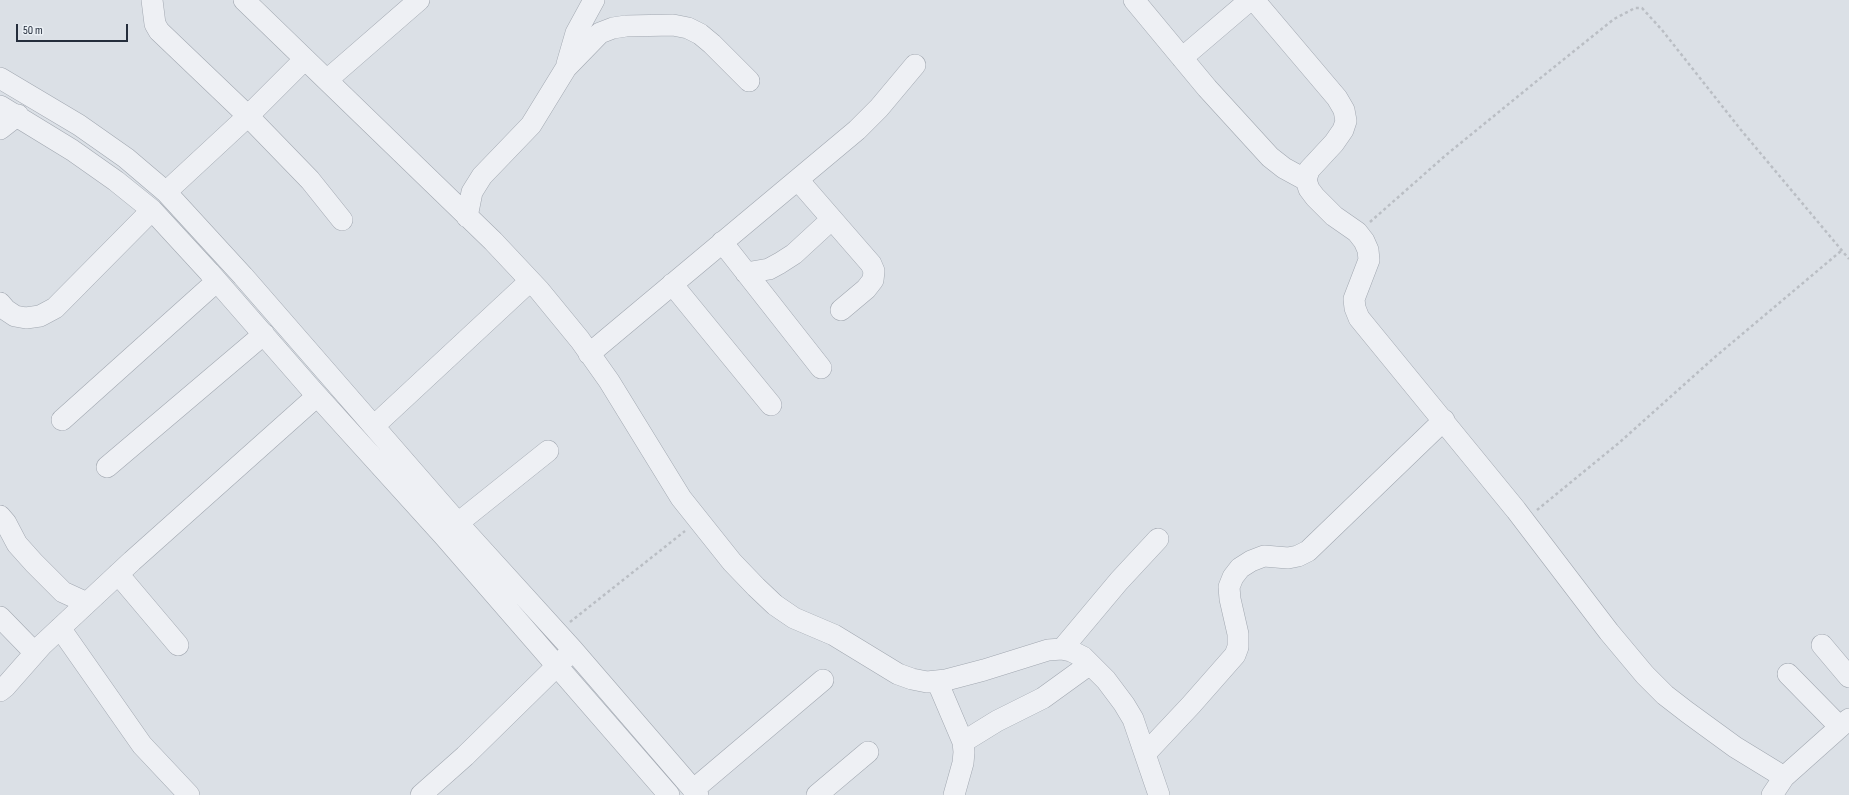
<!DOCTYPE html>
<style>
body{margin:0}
#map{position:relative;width:1849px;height:795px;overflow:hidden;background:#dbe0e6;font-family:"Sofia Sans Condensed",sans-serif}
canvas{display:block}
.scale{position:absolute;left:16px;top:24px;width:112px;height:18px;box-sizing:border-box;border:2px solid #252e3c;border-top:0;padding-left:5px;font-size:12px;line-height:14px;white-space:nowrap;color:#252e3c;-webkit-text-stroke:3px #eaeff4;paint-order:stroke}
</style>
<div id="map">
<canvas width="1849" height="795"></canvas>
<div class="scale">50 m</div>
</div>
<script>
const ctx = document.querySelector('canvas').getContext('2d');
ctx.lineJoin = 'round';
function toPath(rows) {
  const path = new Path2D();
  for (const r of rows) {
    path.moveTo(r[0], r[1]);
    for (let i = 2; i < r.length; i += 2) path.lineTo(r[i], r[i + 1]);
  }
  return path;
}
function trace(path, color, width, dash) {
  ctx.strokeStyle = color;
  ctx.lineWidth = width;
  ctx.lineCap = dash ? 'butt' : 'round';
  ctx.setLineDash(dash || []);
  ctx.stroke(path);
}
const path = toPath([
 [1370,222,1446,155,1538,80,1614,19,1635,8,1642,8,1662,30,1741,130,1849,259],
 [1537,510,1620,442,1715,357,1841,251],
 [570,622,685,531]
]);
const minor = toPath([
 [152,0,155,24,159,31,248,116,310,180,342,220],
 [244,0,493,241,539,290,580,340,609,381,681,498,732,562,756,587,775,605,794,618,834,635,898,674,912,679,927,682,946,680,984,670,1048,650,1062,649,1071,651,1083,657,1106,680,1124,704,1133,719,1159,795],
 [1134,0,1207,88,1270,157,1284,168,1306,180],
 [1254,0,1337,98,1344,110,1346,121,1343,130,1334,143,1309,170,1306,180,1309,189,1315,197,1334,216,1357,232,1364,241,1368,250,1369,260,1354,299,1355,308,1359,318,1516,510,1609,632,1645,675,1665,695,1687,712,1735,747,1784,777],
 [1182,58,1250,0],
 [567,64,576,33,594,0],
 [0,78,79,125,126,158,166,192,243,276,464,530,573,650,698,795],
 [327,80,419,0],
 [0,106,72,150,116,181,152,210,209,272,311,389,444,536,669,795],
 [0,129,18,115],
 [798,180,871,264,874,271,873,280,866,289,841,310],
 [166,192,248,116,305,59],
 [467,217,472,192,482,176,531,125,566,68,600,33,613,28,626,26,673,25,688,28,700,34,712,44,749,81],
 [722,242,821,368],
 [746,273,769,269,780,263,794,254,832,219],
 [672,284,771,405],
 [0,303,6,310,15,316,26,318,40,316,55,308,152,210],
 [589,354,857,130,879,108,915,65],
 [62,420,217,281],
 [374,426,530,281],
 [107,467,264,334],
 [0,516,6,523,17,544,34,563,63,592,87,603],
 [458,523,548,451],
 [118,574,178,645],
 [0,617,35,653],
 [60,628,142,745,189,795],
 [1822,645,1849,677],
 [1062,649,1119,581,1158,539],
 [1788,674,1840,727],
 [937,681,963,742,964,752,963,763,954,795],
 [0,691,5,687,42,645,132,561,317,396],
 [963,742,997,721,1043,698,1090,664],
 [1145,754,1191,705,1235,655,1238,647,1238,634,1230,599,1229,587,1233,577,1240,568,1251,561,1264,556,1288,558,1298,556,1308,551,1444,420],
 [693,790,823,680],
 [421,795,465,756,567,656],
 [817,795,868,752],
 [1772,795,1784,777,1849,719]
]);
trace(minor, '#a1a7b0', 22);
trace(path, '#babec4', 2.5, [3, 3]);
trace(minor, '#eef0f4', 21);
</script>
